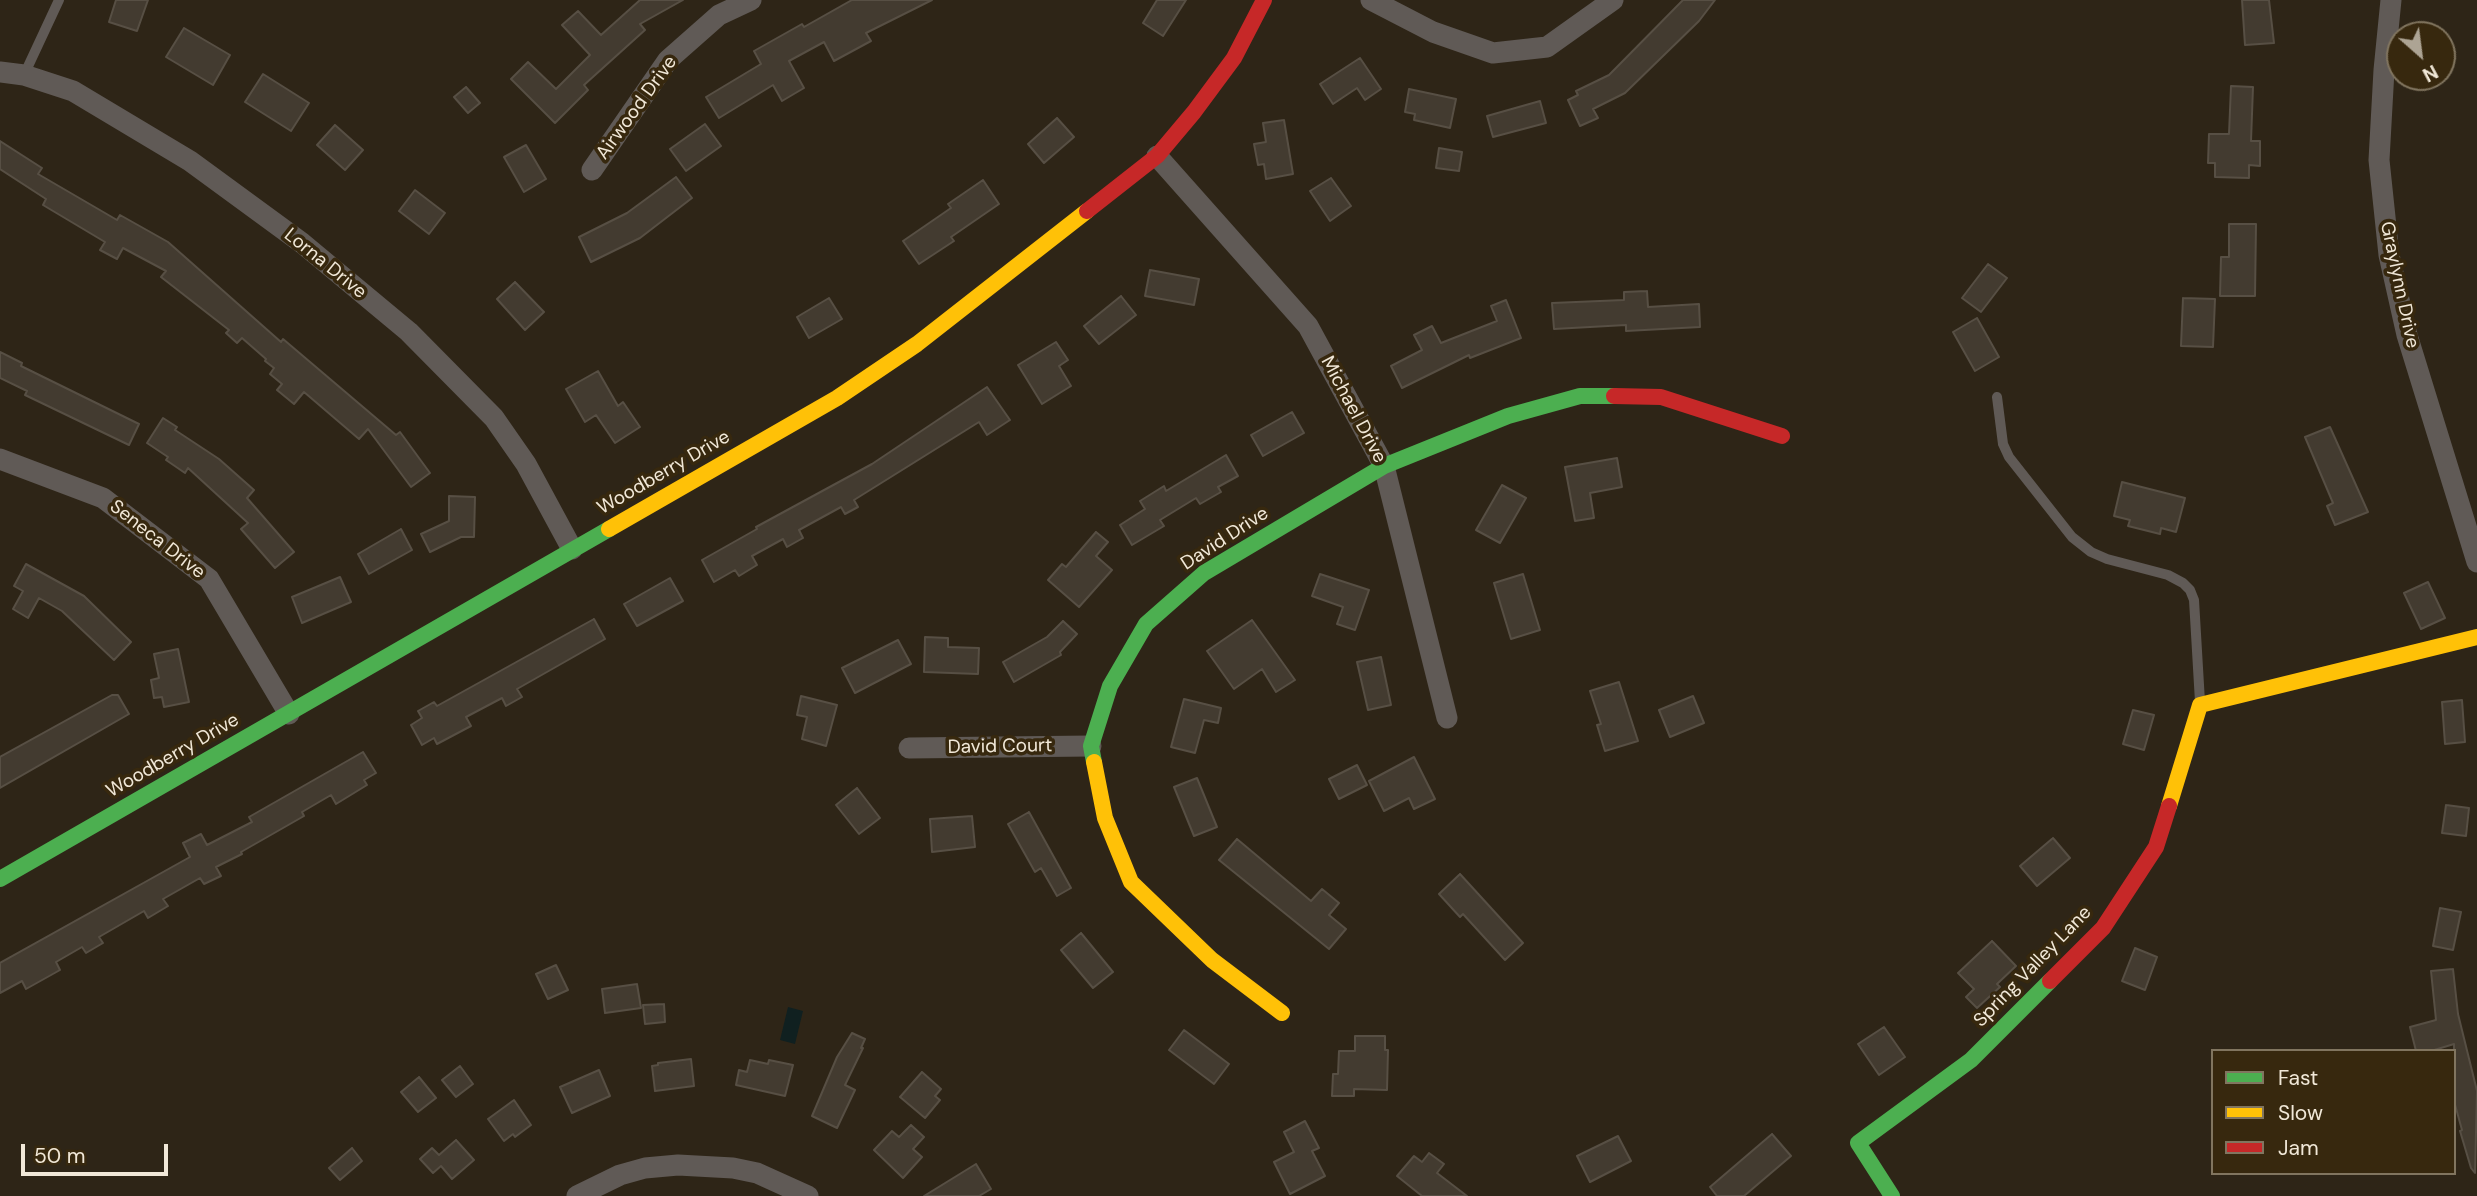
<!DOCTYPE html>
<style>
body{margin:0}
#map{position:relative;width:2477px;height:1196px;overflow:hidden;background:#2e2517;font-family:"DM Sans",sans-serif}
canvas{display:block}
.legend{position:absolute;left:2211px;top:1049px;width:245px;height:126px;box-sizing:border-box;background:#37280e;border:2px solid #81755f;margin:0;padding:9px 12px;list-style:none;font-size:21px;color:#f1e8d8}
.legend li{display:flex;align-items:center;gap:14px;height:35px}
.legend b{width:35px;border:2px solid #81755f}
.north{position:absolute;left:2386px;top:21px;width:70px;height:70px;box-sizing:border-box;background:#37280e;border:2px solid #81755f;border-radius:50%;rotate:152deg;font-size:19px;font-weight:700;line-height:28px;text-align:center;color:#f1e8d8}
.north::after{content:'';display:block;margin:auto;width:24px;height:32px;background:#ada494;clip-path:polygon(50% 0,100% 100%,50% 72%,0 100%)}
.scale{position:absolute;left:21px;top:1144px;width:147px;height:32px;box-sizing:border-box;border:4px solid #f1e8d8;border-top:0;padding-left:9px;font-size:21px;line-height:24px;white-space:nowrap;color:#f1e8d8;-webkit-text-stroke:5px #37280e;paint-order:stroke}
</style>
<div id="map">
<canvas width="2477" height="1196"></canvas>
<ul class="legend">
<li><b style="height:9px;background:#4caf50"></b>Fast</li>
<li><b style="height:9px;background:#ffc107"></b>Slow</li>
<li><b style="height:9px;background:#c62828"></b>Jam</li>
</ul>
<div class="north">N</div>
<div class="scale">50 m</div>
</div>
<script>
const ctx = document.querySelector('canvas').getContext('2d');
ctx.lineJoin = 'round';
function paint(path, color) {
  ctx.fillStyle = color;
  ctx.fill(path, 'evenodd');
}
function toPath(rows) {
  const path = new Path2D();
  for (const r of rows) {
    path.moveTo(r[0], r[1]);
    for (let i = 2; i < r.length; i += 2) path.lineTo(r[i], r[i + 1]);
  }
  return path;
}
function trace(path, color, width, dash) {
  ctx.strokeStyle = color;
  ctx.lineWidth = width;
  ctx.lineCap = dash ? 'butt' : 'round';
  ctx.setLineDash(dash || []);
  ctx.stroke(path);
}
function label(font, color, halo, rows, align = 'center') {
  ctx.font = font + ' "DM Sans",sans-serif';
  ctx.lineWidth = 7;
  ctx.setLineDash([]);
  ctx.textBaseline = 'middle';
  ctx.strokeStyle = halo;
  ctx.fillStyle = color;
  for (const [text, x, y, turn = 0] of rows) {
    ctx.save();
    ctx.translate(x, y);
    ctx.rotate((+turn || 0) * Math.PI / 180);
    ctx.textAlign = isNaN(turn) ? turn : align;
    if (halo) ctx.strokeText(text, 0, 0);
    ctx.fillText(text, 0, 0);
    ctx.restore();
  }
}
const water = toPath([
 [788,1007,803,1011,795,1044,780,1040]
]);
const building = toPath([
 [116,0,148,0,137,31,109,22,116,0],
 [640,0,683,0,640,24,645,30,584,85,588,90,555,123,511,79,528,62,556,89,590,55,562,25,578,11,601,35,640,0],
 [852,0,932,0,866,33,871,41,834,61,824,42,789,61,804,88,782,101,773,85,719,118,706,97,761,64,754,51,802,24,804,27,852,0],
 [1157,0,1186,0,1163,36,1143,23,1157,0],
 [1683,0,1715,0,1699,21,1625,93,1593,109,1598,118,1580,126,1568,100,1578,95,1576,91,1609,75,1683,0],
 [2242,0,2269,0,2274,43,2245,45,2242,0],
 [184,28,230,55,213,85,166,57,184,28],
 [1360,58,1381,89,1365,100,1357,88,1333,104,1320,84,1360,58],
 [263,74,309,103,291,131,245,102,263,74],
 [2231,86,2253,87,2251,141,2260,141,2260,166,2249,165,2249,178,2215,177,2215,163,2208,163,2209,134,2229,134,2231,86],
 [466,87,480,103,468,113,454,97,466,87],
 [1409,89,1456,99,1450,128,1414,120,1415,114,1405,112,1409,89],
 [1540,101,1546,123,1493,137,1487,116,1540,101],
 [1057,118,1074,137,1044,163,1028,144,1057,118],
 [1284,120,1293,174,1266,179,1264,164,1258,165,1254,144,1266,142,1263,123,1284,120],
 [705,124,721,146,686,171,670,149,705,124],
 [335,125,363,150,345,170,317,145,335,125],
 [0,141,42,168,38,174,117,220,120,215,168,242,281,342,283,339,396,435,400,432,430,473,411,487,368,429,359,439,304,392,294,404,277,390,282,384,270,374,274,368,265,361,266,359,242,338,237,343,226,333,229,330,161,277,166,271,123,248,117,259,100,250,105,242,43,205,46,199,0,169,0,141],
 [526,145,546,179,524,192,504,157,526,145],
 [1439,148,1462,152,1459,171,1436,168,1439,148],
 [676,177,692,198,640,238,591,262,579,237,627,213,676,177],
 [1331,178,1351,206,1330,221,1310,191,1331,178],
 [983,180,999,204,951,237,954,241,919,264,903,241,951,208,948,204,983,180],
 [415,190,445,213,429,234,399,211,415,190],
 [2229,224,2256,224,2255,296,2220,296,2221,257,2229,257,2229,224],
 [1988,264,2007,278,1981,312,1962,298,1988,264],
 [1150,270,1199,279,1194,305,1145,296,1150,270],
 [515,282,544,312,525,330,497,299,515,282],
 [1647,291,1648,307,1699,304,1700,327,1626,331,1626,325,1554,329,1552,303,1624,300,1624,292,1647,291],
 [1121,296,1136,315,1099,344,1084,326,1121,296],
 [829,298,842,319,809,338,797,317,829,298],
 [2183,298,2215,299,2213,347,2181,346,2183,298],
 [1506,300,1521,338,1470,358,1469,355,1402,388,1391,366,1422,350,1414,335,1432,326,1441,343,1497,321,1491,306,1506,300],
 [1977,318,1999,357,1975,371,1953,332,1977,318],
 [1056,342,1068,360,1059,366,1071,386,1042,404,1018,365,1056,342],
 [0,352,22,363,21,366,139,424,129,445,25,395,27,391,0,378,0,352],
 [598,371,618,406,623,402,640,427,615,443,596,415,585,422,566,389,598,371],
 [987,387,1010,420,987,435,979,422,854,500,858,507,845,514,841,507,799,530,803,538,787,547,783,539,752,556,757,565,739,576,735,570,714,582,702,560,757,529,756,527,872,464,987,387],
 [1292,412,1304,433,1263,456,1251,435,1292,412],
 [163,418,177,427,175,430,219,459,254,490,247,498,294,552,275,568,241,529,248,523,188,468,185,473,166,460,168,457,147,443,163,418],
 [2330,427,2368,512,2335,525,2327,506,2333,503,2305,437,2330,427],
 [1226,455,1238,476,1218,487,1221,492,1200,504,1196,498,1160,520,1164,526,1132,545,1120,525,1145,509,1140,501,1164,486,1166,491,1226,455],
 [1617,458,1622,487,1590,493,1594,518,1575,521,1565,467,1617,458],
 [2122,482,2185,498,2176,532,2161,528,2160,534,2128,526,2130,520,2114,516,2122,482],
 [1502,485,1526,498,1500,543,1476,530,1502,485],
 [449,496,475,497,474,537,461,537,430,552,421,534,449,521,449,496],
 [401,529,412,550,369,574,358,554,401,529],
 [1096,532,1108,542,1096,556,1112,570,1079,607,1048,580,1062,564,1066,567,1096,532],
 [26,564,84,596,131,642,114,660,62,611,39,598,28,618,13,609,23,591,14,586,26,564],
 [1320,574,1369,590,1355,630,1337,624,1343,607,1312,596,1320,574],
 [1523,574,1540,630,1511,639,1494,583,1523,574],
 [340,577,351,602,302,623,292,597,340,577],
 [670,578,683,601,637,626,624,604,670,578],
 [2428,582,2445,618,2421,629,2404,593,2428,582],
 [594,619,605,639,517,689,522,697,506,706,502,698,466,717,471,726,437,744,434,738,422,745,411,725,422,718,418,711,434,702,437,706,594,619],
 [1252,620,1295,680,1276,692,1262,669,1234,689,1207,651,1252,620],
 [1063,621,1077,634,1060,652,1061,655,1014,682,1003,662,1047,637,1063,621],
 [925,637,948,638,948,647,979,648,978,674,924,672,925,637],
 [898,640,911,664,855,693,842,668,898,640],
 [178,649,189,702,164,707,162,697,154,698,151,680,159,678,154,654,178,649],
 [1381,657,1391,705,1368,710,1357,662,1381,657],
 [1619,682,1638,741,1605,751,1597,725,1601,724,1590,691,1619,682],
 [112,695,118,695,129,714,0,788,0,757,112,695],
 [801,696,837,705,826,746,802,739,807,717,797,715,801,696],
 [1693,696,1704,723,1670,737,1659,710,1693,696],
 [1184,699,1221,708,1218,723,1204,720,1195,753,1171,747,1184,699],
 [2462,700,2465,742,2445,744,2442,702,2462,700],
 [2133,710,2154,715,2144,750,2123,744,2133,710],
 [363,752,376,773,364,780,367,785,336,804,331,795,302,812,304,816,241,852,242,854,216,867,221,876,204,884,200,878,163,899,168,906,148,918,144,911,99,937,103,943,86,953,82,947,56,962,60,970,26,989,22,981,0,993,0,963,190,857,183,843,201,834,207,845,252,822,249,817,363,752],
 [1414,757,1435,799,1414,809,1409,798,1384,811,1369,781,1414,757],
 [1357,765,1367,785,1339,799,1329,779,1357,765],
 [1197,778,1217,827,1194,836,1174,787,1197,778],
 [857,788,880,818,859,834,836,805,857,788],
 [2446,805,2469,808,2466,836,2442,833,2446,805],
 [1029,812,1071,888,1057,896,1041,868,1035,872,1008,824,1029,812],
 [972,816,975,847,932,852,930,819,972,816],
 [2053,838,2070,858,2037,886,2020,866,2053,838],
 [1237,839,1311,901,1322,889,1339,903,1329,915,1346,929,1329,949,1219,860,1237,839],
 [1460,874,1523,943,1505,960,1463,914,1460,917,1439,894,1460,874],
 [2440,908,2461,912,2453,950,2433,946,2440,908],
 [1081,933,1113,972,1093,988,1061,950,1081,933],
 [1992,941,2016,966,1997,984,2000,987,1977,1008,1966,997,1974,989,1958,973,1992,941],
 [2135,948,2157,957,2145,990,2122,981,2135,948],
 [556,965,568,990,548,999,536,974,556,965],
 [2453,969,2458,1014,2477,1091,2475,1173,2471,1168,2460,1131,2462,1130,2454,1101,2454,1044,2431,1051,2416,1051,2410,1027,2436,1020,2431,971,2453,969],
 [637,984,641,1008,605,1013,602,989,637,984],
 [664,1004,665,1022,645,1024,643,1005,664,1004],
 [1884,1027,1905,1057,1879,1075,1858,1044,1884,1027],
 [1184,1030,1229,1064,1214,1084,1169,1050,1184,1030],
 [852,1033,865,1039,861,1048,863,1048,845,1085,855,1090,837,1128,812,1116,837,1057,852,1033],
 [1355,1036,1385,1036,1385,1050,1388,1050,1387,1090,1354,1089,1354,1096,1332,1096,1333,1074,1338,1074,1339,1051,1355,1051,1355,1036],
 [691,1059,694,1086,655,1091,652,1066,658,1065,658,1063,691,1059],
 [750,1060,768,1064,769,1060,793,1065,785,1096,736,1085,739,1070,747,1072,750,1060],
 [460,1066,473,1084,456,1097,442,1080,460,1066],
 [599,1070,610,1096,572,1113,560,1087,599,1070],
 [922,1072,941,1089,935,1096,940,1100,925,1118,900,1097,922,1072],
 [419,1077,436,1098,418,1112,401,1092,419,1077],
 [514,1100,531,1125,515,1137,513,1134,504,1141,488,1119,514,1100],
 [1305,1121,1319,1148,1312,1151,1325,1176,1290,1194,1274,1162,1294,1152,1284,1132,1305,1121],
 [911,1125,924,1137,913,1149,922,1157,903,1178,874,1150,892,1131,899,1137,911,1125],
 [1772,1134,1791,1156,1744,1196,1717,1196,1710,1187,1772,1134],
 [1618,1136,1631,1161,1590,1182,1577,1156,1618,1136],
 [456,1140,474,1160,452,1179,441,1166,433,1173,420,1159,432,1148,439,1155,456,1140],
 [352,1148,362,1161,340,1180,329,1168,352,1148],
 [1429,1153,1444,1164,1437,1173,1467,1196,1422,1196,1397,1176,1414,1156,1422,1162,1429,1153],
 [976,1164,991,1189,979,1196,924,1196,976,1164]
]);
const lane = toPath([
 [24,75,59,0],
 [1997,397,2003,444,2009,457,2072,537,2091,552,2107,559,2168,575,2183,583,2190,590,2194,600,2200,702]
]);
const street = toPath([
 [1371,0,1433,32,1493,53,1547,47,1613,0],
 [2391,0,2384,70,2379,160,2389,255,2407,335,2477,562],
 [0,72,24,75,73,91,190,161,302,243,409,332,494,418,526,464,572,549],
 [1157,156,1308,326,1384,466,1447,718],
 [592,170,668,60,719,15,751,0],
 [0,459,103,498,209,579,289,714],
 [909,748,1091,746],
 [577,1196,620,1175,645,1168,678,1165,733,1168,757,1173,808,1196]
]);
const fast = toPath([
 [1094,762,1091,746,1110,686,1146,624,1204,573,1384,466,1508,416,1580,396,1614,396],
 [0,879,609,529],
 [1892,1196,1858,1143,1971,1060,2050,981]
]);
const slow = toPath([
 [609,529,837,398,917,344,1087,211],
 [1094,762,1105,818,1131,882,1212,960,1282,1013],
 [2169,806,2200,705,2477,637]
]);
const jam = toPath([
 [1087,211,1157,156,1194,112,1234,58,1264,0],
 [1614,396,1661,397,1782,436],
 [2050,981,2103,928,2156,847,2169,806]
]);
const streetNames = [
 ["Airwood Drive",637,108,-54],
 ["Lorna Drive",325,264,39],
 ["Graylynn Drive",2399,285,78],
 ["Michael Drive",1353,410,62],
 ["Woodberry Drive",664,473,-30],
 ["David Drive",1225,539,-33],
 ["Seneca Drive",157,540,38],
 ["David Court",1000,747,-1],
 ["Woodberry Drive",173,756,-30],
 ["Spring Valley Lane",2033,967,-46]
];
paint(water, '#102020');
paint(building, '#433b30');
trace(building, '#574f44', 2);
trace(lane, '#605a56', 10);
trace(street, '#605a56', 21);
trace(fast, '#4caf50', 16);
trace(slow, '#ffc107', 16);
trace(jam, '#c62828', 16);
label('19px', '#f1e8d8', '#37280e', streetNames);
</script>
